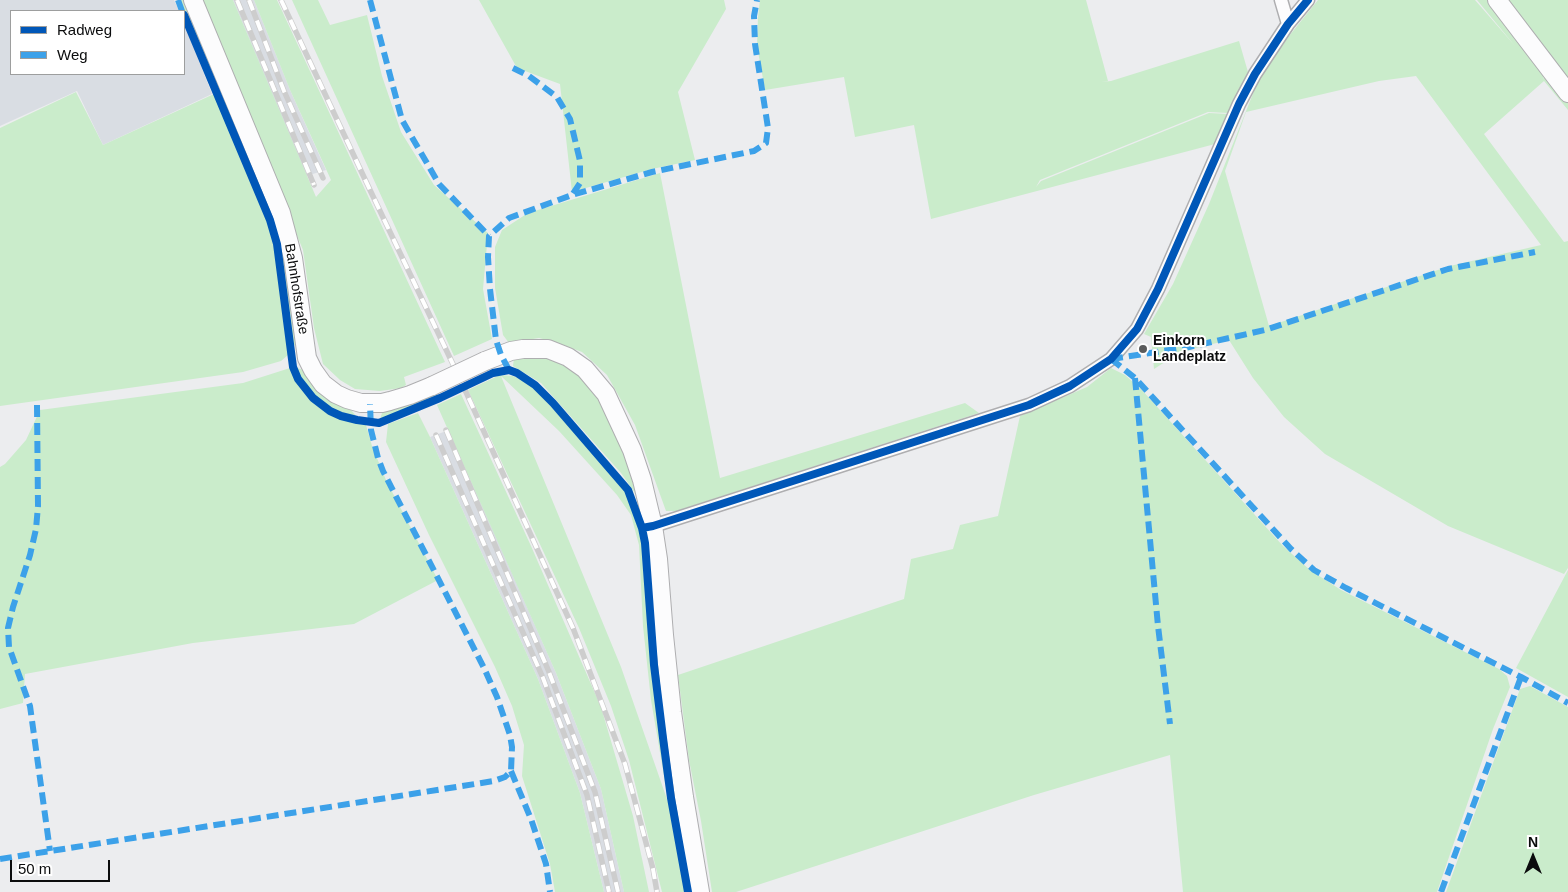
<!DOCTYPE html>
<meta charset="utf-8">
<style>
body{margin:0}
#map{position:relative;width:1568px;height:892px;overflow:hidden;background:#ecedef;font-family:Arial,sans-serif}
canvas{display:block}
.legend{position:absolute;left:10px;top:10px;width:175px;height:65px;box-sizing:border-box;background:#fff;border:1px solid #9d9e9e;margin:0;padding:6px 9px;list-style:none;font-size:15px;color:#0b0c0d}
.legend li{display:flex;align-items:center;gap:10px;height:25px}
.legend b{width:25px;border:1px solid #9d9e9e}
.north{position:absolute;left:1508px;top:832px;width:50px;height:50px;-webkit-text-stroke:4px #fff;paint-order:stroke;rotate:0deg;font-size:14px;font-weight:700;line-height:20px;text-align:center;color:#0b0c0d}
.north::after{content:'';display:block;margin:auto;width:18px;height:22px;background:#0b0c0d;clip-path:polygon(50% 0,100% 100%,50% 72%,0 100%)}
.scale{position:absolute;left:10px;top:860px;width:100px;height:22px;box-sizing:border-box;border:2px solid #0b0c0d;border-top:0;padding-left:6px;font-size:15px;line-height:18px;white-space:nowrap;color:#0b0c0d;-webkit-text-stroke:4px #fff;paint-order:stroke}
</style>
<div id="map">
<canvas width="1568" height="892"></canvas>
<ul class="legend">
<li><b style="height:6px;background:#0057b8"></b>Radweg</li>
<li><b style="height:6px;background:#3ca1e9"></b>Weg</li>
</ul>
<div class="north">N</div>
<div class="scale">50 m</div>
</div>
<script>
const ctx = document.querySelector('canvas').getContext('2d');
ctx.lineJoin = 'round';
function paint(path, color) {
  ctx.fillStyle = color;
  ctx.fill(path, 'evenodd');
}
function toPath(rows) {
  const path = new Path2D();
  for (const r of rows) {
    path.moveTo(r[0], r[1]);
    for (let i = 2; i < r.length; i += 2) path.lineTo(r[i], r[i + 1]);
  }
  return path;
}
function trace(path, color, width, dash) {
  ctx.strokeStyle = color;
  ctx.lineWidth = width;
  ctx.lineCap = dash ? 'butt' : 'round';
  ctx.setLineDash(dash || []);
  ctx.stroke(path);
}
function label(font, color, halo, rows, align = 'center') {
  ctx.font = font + ' Arial,sans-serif';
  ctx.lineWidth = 4;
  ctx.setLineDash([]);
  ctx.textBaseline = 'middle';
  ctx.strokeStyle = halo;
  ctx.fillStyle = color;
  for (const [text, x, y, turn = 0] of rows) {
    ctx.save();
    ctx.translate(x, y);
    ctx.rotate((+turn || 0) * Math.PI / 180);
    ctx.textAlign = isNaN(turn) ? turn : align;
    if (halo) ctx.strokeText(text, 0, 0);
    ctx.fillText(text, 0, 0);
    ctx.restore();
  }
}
const built = toPath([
 [0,0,174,0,179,11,11,11,11,74,184,74,184,23,212,94,103,145,77,91,0,126],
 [233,0,254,0,290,90,326,170,306,176],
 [449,430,556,673,601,789,624,892,604,892,580,793,538,679,430,437]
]);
const green = toPath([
 [180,0,184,0,272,210,284,255,296,343,292,349,281,256,276,233],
 [199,0,233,0,316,197,331,180,290,90,254,0,277,0,445,362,404,377,406,385,401,388,380,391,355,389,340,380,323,364,314,328,303,250],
 [292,0,318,0,330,25,367,15,382,76,401,132,434,185,488,233,483,289,492,339,454,356],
 [479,0,724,0,726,9,678,92,695,160,652,169,572,192,560,84,517,68],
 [760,0,1086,0,1108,81,1101,82,1111,81,1239,41,1248,72,1228,113,1208,112,1040,180,1036,187,1041,181,1209,113,1228,114,1215,144,931,219,914,125,855,137,844,77,765,90,757,46,758,17],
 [1318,0,1475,0,1515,46,1477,0,1487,0,1544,72,1543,80,1545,72,1568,102,1568,110,1544,81,1484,134,1564,242,1568,241,1568,568,1564,574,1448,526,1325,454,1284,417,1253,378,1229,340,1192,349,1165,362,1154,369,1151,337,1144,334,1173,284,1209,204,1258,81,1289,36],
 [1416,76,1541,245,1450,266,1269,326,1225,171,1246,112,1379,81],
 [1508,0,1568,0,1568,79,1548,53],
 [76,92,103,145,214,94,259,199,272,233,276,250,288,355,281,361,243,372,0,406,0,128],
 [660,173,720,478,965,403,979,413,676,511,666,511,635,425,607,375,582,352,555,342,539,338,509,343,503,335,495,288,495,247,502,230,528,213],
 [531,357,547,358,570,367,599,394,624,447,646,523,635,493,621,473,541,383,513,366,514,358],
 [295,367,303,370,310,381,326,398,351,410,358,418,330,408,323,403,306,385],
 [290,368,296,381,302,389,318,405,328,413,339,418,366,425,372,446,386,480,438,580,354,624,193,643,25,674,23,703,0,709,0,467,5,464,26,440,40,410,243,383],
 [1111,368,1125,375,1141,389,1283,546,1310,570,1341,590,1499,669,1507,676,1510,687,1493,729,1437,892,1183,892,1170,755,1034,795,736,892,712,892,701,821,689,760,678,675,904,599,911,559,953,549,960,525,998,516,1020,416,1087,387],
 [500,375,513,376,529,383,609,469,630,497,637,513,642,529,650,647,661,741,670,808,686,892,662,892,629,760,611,706,579,628,468,390],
 [501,376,559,431,617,495,631,515,639,545,643,626,651,700,669,805,621,667],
 [436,392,438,396,380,419,382,413,387,410],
 [461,394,531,546,601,707,633,816,649,892,624,892,601,789,556,673,437,405],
 [418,413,430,437,538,679,580,793,604,892,555,892,550,864,522,776,524,745,512,706,495,667,429,535,386,442,388,424],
 [1568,570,1568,697,1516,668],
 [1530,686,1568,707,1568,892,1446,892,1520,689]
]);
const street = toPath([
 [1281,0,1288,24],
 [653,526,1029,405,1070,386,1111,359,1137,329,1158,289,1239,104,1255,74,1288,24,1308,0]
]);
const secondary = toPath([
 [193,0,281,213,293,258,307,358,313,370,323,384,336,394,347,399,361,403,382,403,390,401,410,395,432,386],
 [1497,0,1568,93],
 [485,361,511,351,523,349,548,349,568,357,585,369,606,394,632,450,642,480,653,526,658,559,664,635,672,712,684,797,700,892]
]);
const rail = toPath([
 [237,0,314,185],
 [249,0,284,91,323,178],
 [281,0,370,190,461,381,573,628,625,764,653,869,657,892],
 [446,430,549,672,595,792,618,892],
 [436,435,543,678,587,795,609,892]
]);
const secondaryBridge = toPath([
 [432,386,485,361]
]);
const quiet = toPath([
 [178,0,182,11],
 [370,0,402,120,439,184,489,236],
 [513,68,529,76,557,97,570,119,580,161,580,183,572,195],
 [1111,359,1135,378,1291,549,1314,570,1346,588,1521,677,1568,703],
 [1111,359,1189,347,1265,330,1448,269,1535,252],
 [509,370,501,355,496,340,490,289,488,257,489,236,509,218,572,195,652,172,754,151,766,143,768,128,755,44,754,16,757,0],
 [1135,378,1158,626,1170,724],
 [37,405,38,506,36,529,30,555,13,607,8,628,9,647,30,706,50,851],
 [511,771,531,819,546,864,550,892],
 [0,859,494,781,505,777,511,771,512,747,510,735,497,697,484,668,383,471,378,458,371,430,370,404],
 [1441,892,1521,677]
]);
const cycleway = toPath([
 [184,15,270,220,277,244,293,367,298,379,313,398,330,411,341,416,357,420,379,423,440,398,493,373,509,370,517,373,535,385,553,403,628,490,642,528,645,543,654,665,663,738,671,798,688,892],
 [642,528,653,526,1029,405,1070,386,1111,359,1137,329,1158,289,1239,104,1255,74,1288,24,1308,0]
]);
const markers = [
 [1143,349,5,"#5a5b5c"]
];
const streetNames = [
 ["Bahnhofstraße",296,289,81]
];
const poiNames = [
 ["Einkorn",1153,341],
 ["Landeplatz",1153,357]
];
paint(built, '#d9dde3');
paint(green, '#caeccb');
trace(street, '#aeaeb0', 15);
trace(secondary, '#aeaeb0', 20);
trace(street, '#fcfcfd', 12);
trace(secondary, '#fcfcfd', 18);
trace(rail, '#cdcdcd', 5.5);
trace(rail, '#fff', 4, [11]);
trace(secondaryBridge, '#aeaeb0', 20, []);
trace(secondaryBridge, '#fcfcfd', 18);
trace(quiet, '#3ca1e9', 6, [12, 6]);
trace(cycleway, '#0057b8', 8);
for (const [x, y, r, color] of markers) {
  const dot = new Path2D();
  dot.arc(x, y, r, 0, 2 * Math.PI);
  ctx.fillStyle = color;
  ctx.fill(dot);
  trace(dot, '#fff', 2);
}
label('14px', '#0b0c0d', '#fff', streetNames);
label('bold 14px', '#0b0c0d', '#fff', poiNames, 'left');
</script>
